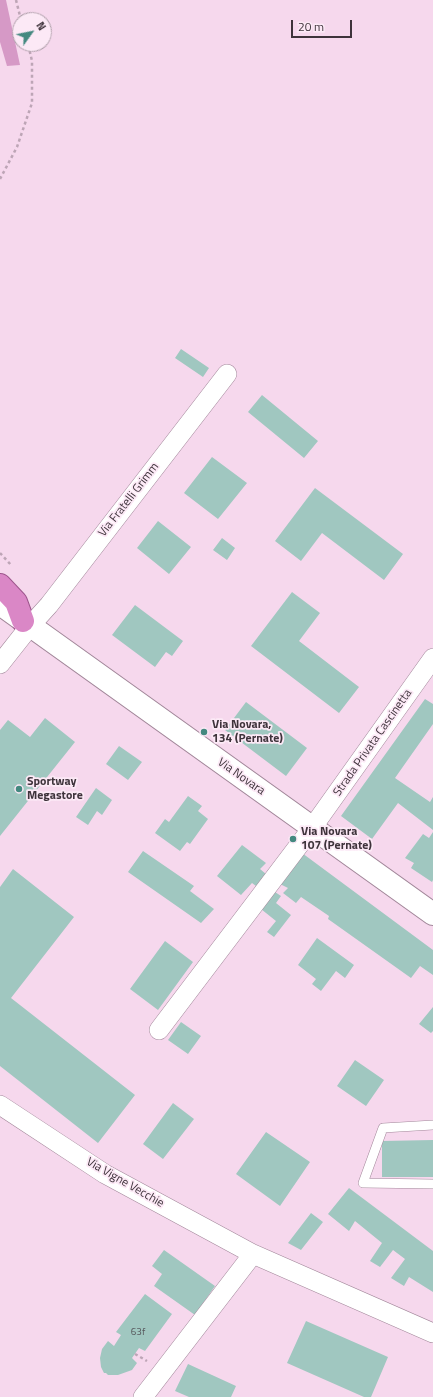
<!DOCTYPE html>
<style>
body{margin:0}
#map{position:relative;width:433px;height:1397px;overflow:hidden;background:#f6d8ed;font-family:"Titillium Web",sans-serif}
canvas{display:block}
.north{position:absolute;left:12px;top:12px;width:40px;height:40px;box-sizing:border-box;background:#fce9f6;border:1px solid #b0a0ab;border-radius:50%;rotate:57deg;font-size:11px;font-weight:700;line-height:16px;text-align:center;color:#3e333b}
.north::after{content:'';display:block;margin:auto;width:14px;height:18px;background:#448980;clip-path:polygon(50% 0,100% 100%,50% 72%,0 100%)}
.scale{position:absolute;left:291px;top:20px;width:61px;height:18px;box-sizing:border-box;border:2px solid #3e333b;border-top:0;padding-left:5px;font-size:12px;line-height:14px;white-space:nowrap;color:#3e333b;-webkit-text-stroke:3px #fce9f6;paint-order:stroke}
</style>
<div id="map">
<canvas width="433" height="1397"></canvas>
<div class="north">N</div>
<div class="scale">20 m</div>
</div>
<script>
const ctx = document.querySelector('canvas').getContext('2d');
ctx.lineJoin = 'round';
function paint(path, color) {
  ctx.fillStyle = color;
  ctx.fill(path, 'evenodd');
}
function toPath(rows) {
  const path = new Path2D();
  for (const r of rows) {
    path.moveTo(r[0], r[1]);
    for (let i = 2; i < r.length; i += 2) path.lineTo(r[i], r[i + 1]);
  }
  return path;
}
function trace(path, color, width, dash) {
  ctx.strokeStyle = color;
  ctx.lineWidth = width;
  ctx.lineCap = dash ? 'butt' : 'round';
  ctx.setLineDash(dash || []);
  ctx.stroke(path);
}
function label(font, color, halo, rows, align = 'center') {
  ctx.font = font + ' "Titillium Web",sans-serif';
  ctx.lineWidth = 3.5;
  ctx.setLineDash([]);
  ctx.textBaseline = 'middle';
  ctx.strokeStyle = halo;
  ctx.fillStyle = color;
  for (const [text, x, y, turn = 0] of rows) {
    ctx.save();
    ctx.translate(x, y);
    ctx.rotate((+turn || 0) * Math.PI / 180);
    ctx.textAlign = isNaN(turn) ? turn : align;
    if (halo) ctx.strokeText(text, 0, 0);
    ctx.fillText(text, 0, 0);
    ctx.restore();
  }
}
const green = toPath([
 [0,0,6,0,20,65,7,66,0,42]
]);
const building = toPath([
 [181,349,209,368,203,377,175,358],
 [262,395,318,441,304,458,248,412],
 [212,457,247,483,218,519,184,493],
 [315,488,403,554,384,580,322,533,301,561,275,541],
 [158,521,191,547,169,574,137,548],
 [222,538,235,548,227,560,213,550],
 [292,592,320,613,299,641,359,687,339,713,251,646],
 [135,605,183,641,172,656,166,652,155,667,112,635],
 [425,699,433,704,433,724,395,778,430,802,433,797,433,830,398,803,372,839,341,816],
 [246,702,307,748,286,776,225,730],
 [45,718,75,742,0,836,0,730,8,720,30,737],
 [119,746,142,762,128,780,106,764],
 [96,788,112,800,102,815,97,811,88,825,76,817],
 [188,796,202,806,198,811,208,819,190,844,187,842,180,851,155,833,165,819,169,822],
 [433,832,433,880,432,882,411,868,414,863,405,858,423,834,429,838],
 [242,845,266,863,260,869,266,874,256,886,252,883,241,895,217,876],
 [143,851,194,886,190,891,214,909,201,923,128,872],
 [302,853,433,950,433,975,420,966,411,978,328,919,329,916,301,897,296,903,283,893,288,888,280,884],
 [13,869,74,917,11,998,135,1095,98,1143,0,1066,0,887],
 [275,892,281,896,276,903,291,915,274,937,267,932,276,921,261,909],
 [317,938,354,965,345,978,336,971,321,991,312,984,316,979,298,965],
 [165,941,193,962,158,1010,130,989],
 [433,1007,433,1031,431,1033,419,1024],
 [181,1022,201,1036,188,1054,168,1040],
 [355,1060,384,1080,366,1106,337,1086],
 [173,1103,194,1119,163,1159,143,1144],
 [266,1132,310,1162,280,1206,236,1174],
 [433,1140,433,1177,382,1177,382,1141],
 [349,1188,433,1251,433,1292,409,1277,404,1286,391,1278,405,1259,393,1250,380,1267,370,1261,382,1243,355,1221,349,1231,328,1214],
 [311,1213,323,1222,301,1250,288,1243],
 [164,1250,215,1286,195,1315,154,1286,162,1274,152,1266],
 [145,1294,172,1314,145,1351,139,1348,132,1358,137,1363,132,1370,118,1375,108,1375,106,1373,104,1373,101,1367,100,1358,102,1349,108,1341,114,1346,121,1335,116,1332],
 [306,1321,388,1357,371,1397,364,1397,287,1363],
 [188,1364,236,1386,231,1397,189,1397,175,1391]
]);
const path = toPath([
 [16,0,21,20],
 [0,179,17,147,32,103,32,61,28,44],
 [0,553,12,566],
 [135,1354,147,1361]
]);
const service = toPath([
 [433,1125,383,1128,363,1183,433,1184]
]);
const minor = toPath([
 [0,664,30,626,49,605,227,374],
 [159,1030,312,828,433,658],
 [0,1105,105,1174,253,1254,433,1333],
 [143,1397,253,1254]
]);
const secondary = toPath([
 [0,604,433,914]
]);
const trunk = toPath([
 [0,585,16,602,23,621]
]);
const markers = [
 [204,732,4,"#448980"],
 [19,789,4,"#448980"],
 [293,839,4,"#448980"]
];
const numberNames = [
 ["63f",138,1333]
];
const streetNames = [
 ["Via Fratelli Grimm",129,500,-52],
 ["Strada Privata Cascinetta",373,743,-55],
 ["Via Novara",241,777,35],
 ["Via Vigne Vecchie",125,1183,30]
];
const poiNames = [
 ["Via Novara,",212,725],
 ["134 (Pernate)",212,739],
 ["Sportway",27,782],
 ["Megastore",27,796],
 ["Via Novara",301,832],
 ["107 (Pernate)",301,846]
];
paint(green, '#d699c6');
paint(building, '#a0c7c0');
trace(service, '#a2879a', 10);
trace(minor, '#a2879a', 20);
trace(secondary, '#a2879a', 24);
trace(trunk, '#9d568c', 24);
trace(path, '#bda5b6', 2.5, [3, 3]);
trace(service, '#fff', 9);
trace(minor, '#fff', 19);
trace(secondary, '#fff', 22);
trace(trunk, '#da87c6', 22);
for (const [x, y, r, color] of markers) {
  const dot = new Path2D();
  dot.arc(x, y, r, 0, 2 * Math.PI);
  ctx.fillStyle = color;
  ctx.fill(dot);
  trace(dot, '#fce9f6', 1.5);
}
label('10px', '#56585c', null, numberNames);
label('12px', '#3e333b', '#fce9f6', streetNames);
label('bold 12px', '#3e333b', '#fce9f6', poiNames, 'left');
</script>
